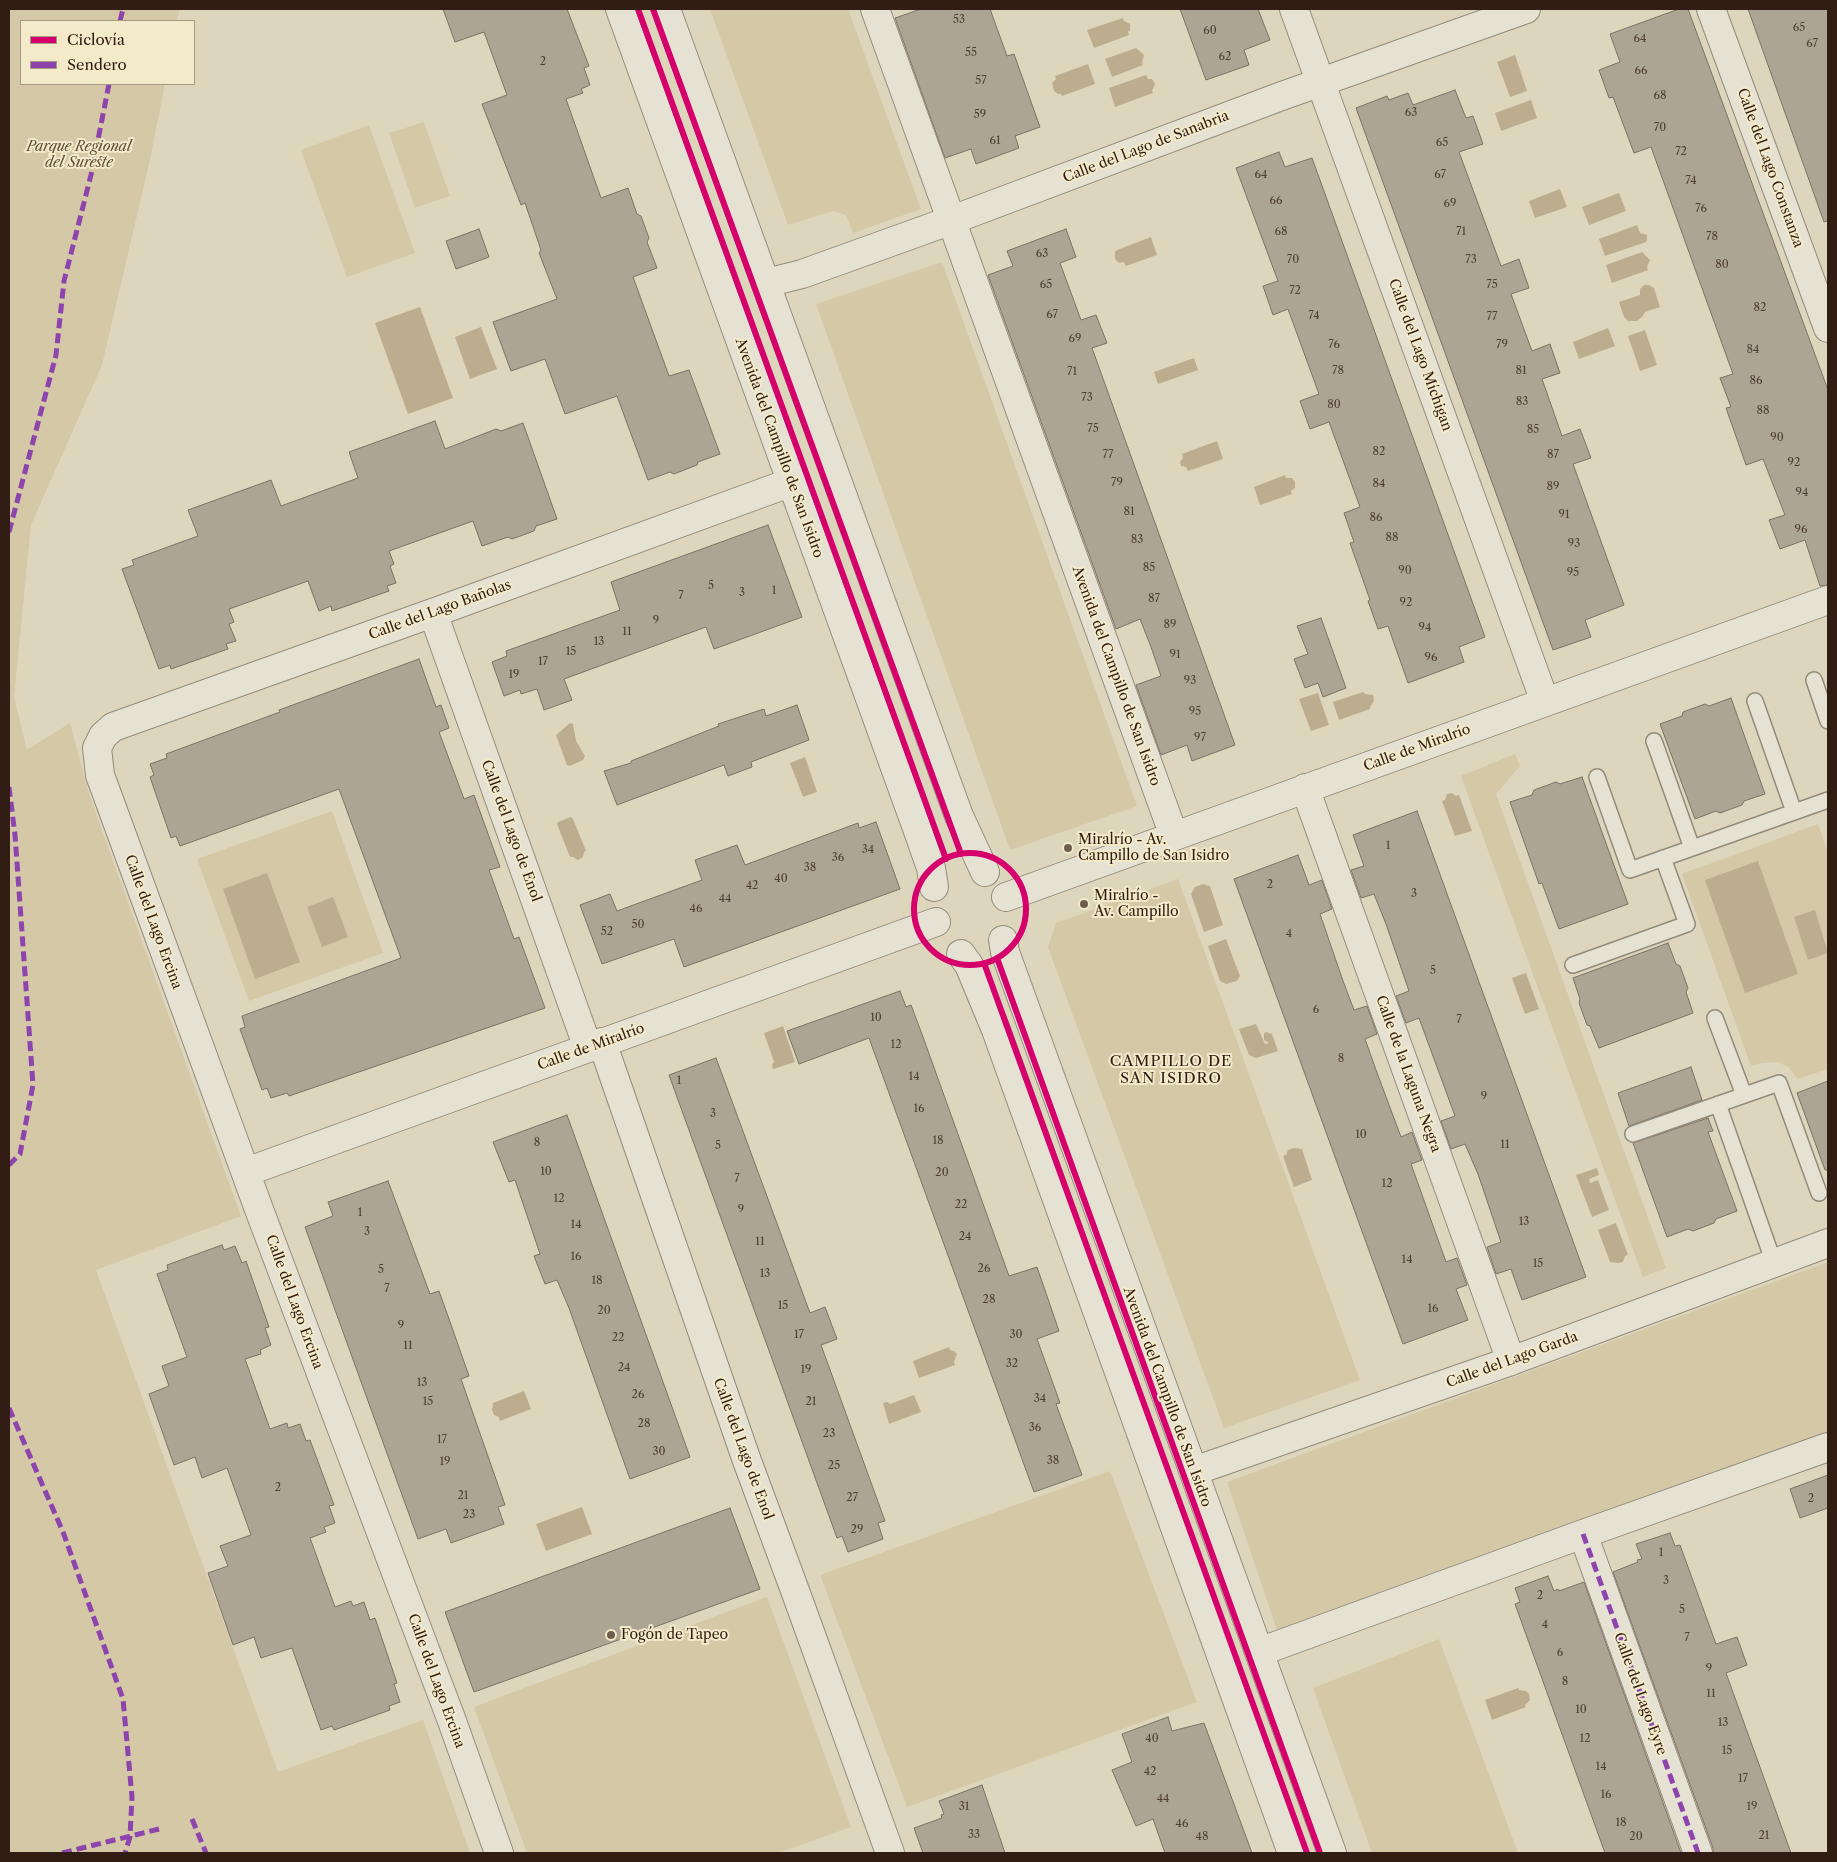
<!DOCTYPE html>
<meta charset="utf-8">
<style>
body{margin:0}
#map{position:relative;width:1837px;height:1862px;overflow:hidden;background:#ded6bc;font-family:"Libre Caslon Text",serif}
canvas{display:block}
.frame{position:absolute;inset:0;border:10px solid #321d14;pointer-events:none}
.legend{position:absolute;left:20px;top:20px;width:175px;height:65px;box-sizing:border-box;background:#f3eaca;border:1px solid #a69881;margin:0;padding:6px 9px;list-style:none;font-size:15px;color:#321d14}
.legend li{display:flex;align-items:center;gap:10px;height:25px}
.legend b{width:25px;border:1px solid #a69881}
</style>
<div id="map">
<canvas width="1837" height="1862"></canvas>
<div class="frame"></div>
<ul class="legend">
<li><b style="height:6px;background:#d6006c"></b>Ciclovía</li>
<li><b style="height:6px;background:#8e44ad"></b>Sendero</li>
</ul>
</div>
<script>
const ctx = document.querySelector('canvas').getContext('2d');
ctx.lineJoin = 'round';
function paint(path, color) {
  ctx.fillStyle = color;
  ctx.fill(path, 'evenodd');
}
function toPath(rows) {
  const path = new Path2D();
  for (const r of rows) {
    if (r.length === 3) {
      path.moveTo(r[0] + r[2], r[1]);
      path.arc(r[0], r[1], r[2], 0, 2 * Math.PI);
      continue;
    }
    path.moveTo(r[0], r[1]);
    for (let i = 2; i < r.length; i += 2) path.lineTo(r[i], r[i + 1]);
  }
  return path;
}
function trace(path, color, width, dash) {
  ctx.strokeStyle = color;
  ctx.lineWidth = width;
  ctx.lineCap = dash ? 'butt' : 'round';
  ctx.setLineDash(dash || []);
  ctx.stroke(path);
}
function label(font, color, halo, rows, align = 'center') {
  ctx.font = font + ' "Libre Caslon Text",serif';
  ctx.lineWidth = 4;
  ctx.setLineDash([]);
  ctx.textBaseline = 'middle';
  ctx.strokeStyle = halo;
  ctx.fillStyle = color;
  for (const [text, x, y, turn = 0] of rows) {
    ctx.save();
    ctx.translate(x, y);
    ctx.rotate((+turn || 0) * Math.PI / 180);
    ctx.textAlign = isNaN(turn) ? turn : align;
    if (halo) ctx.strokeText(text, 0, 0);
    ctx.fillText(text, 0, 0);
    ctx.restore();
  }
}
const green = toPath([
 [9,9,180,9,177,21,21,21,21,84,165,84,149,164,102,365,31,525,14,697,27,750,70,723,90,797,241,1216,96,1270,278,1772,423,1720,470,1853,9,1853],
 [710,9,848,9,921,209,853,233,846,215,833,211,788,225],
 [424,122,450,196,415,208,389,133],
 [369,125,415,253,347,277,301,150],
 [942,262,1137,806,1010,850,816,304],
 [1515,754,1520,766,1496,794,1666,1268,1643,1277,1461,776],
 [332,811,383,953,249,1001,197,859],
 [1818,824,1828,852,1828,1069,1798,1079,1788,1067,1778,1062,1762,1063,1751,1066,1682,874],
 [1178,879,1360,1380,1224,1428,1048,947,1056,923],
 [1828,1262,1828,1436,1278,1633,1227,1482],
 [1110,1471,1197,1702,907,1807,820,1575],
 [767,1597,851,1827,778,1853,527,1853,474,1707],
 [1439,1639,1518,1853,1372,1853,1313,1688]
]);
const water = toPath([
 [1123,18,1124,21,1130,24,1130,30,1128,32,1129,35,1094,48,1087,30],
 [1136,48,1144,55,1142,63,1143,65,1112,77,1105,59],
 [1515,55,1527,91,1510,97,1497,62],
 [1088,64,1095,84,1062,96,1061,94,1058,94,1054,91,1052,83,1056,79,1055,76],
 [1146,75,1148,79,1152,79,1155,84,1152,91,1153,93,1115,107,1109,88],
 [1531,100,1537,118,1501,131,1495,113],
 [1560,189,1567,207,1535,218,1529,201],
 [1619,193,1626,211,1589,225,1582,207],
 [1637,225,1640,233,1647,235,1647,240,1646,242,1605,256,1599,239],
 [1151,237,1157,255,1126,266,1124,262,1119,263,1115,259,1115,252,1117,250],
 [1642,252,1650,260,1647,267,1648,270,1612,283,1606,265],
 [1644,285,1649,285,1654,288,1660,307,1645,312,1642,317,1637,321,1628,321,1624,317,1619,302,1640,295,1640,289],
 [420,307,453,398,408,414,375,323],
 [481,327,497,369,470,379,455,337],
 [1608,328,1615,346,1579,359,1573,342],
 [1645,330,1657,365,1640,371,1628,336],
 [1194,358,1198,370,1158,384,1154,372],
 [1217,441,1223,459,1188,471,1186,467,1181,466,1180,462,1183,458,1182,454],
 [1285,475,1286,478,1292,478,1295,482,1295,488,1291,491,1292,494,1260,505,1254,487],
 [1363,692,1365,694,1373,695,1374,701,1370,707,1370,709,1339,720,1333,702],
 [1318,693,1329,725,1311,731,1299,699],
 [570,723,573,724,576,741,585,756,583,760,570,766,567,765,556,735],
 [805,757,817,792,803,797,790,763],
 [1452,793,1456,796,1459,795,1472,831,1455,836,1442,801,1445,800,1447,794],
 [571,817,573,819,586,851,584,852,583,857,578,860,573,857,570,857,557,824,558,822],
 [1758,861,1798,974,1745,993,1705,880],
 [267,873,300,962,255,979,223,889],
 [1203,884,1210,886,1223,925,1204,932,1191,894,1195,887],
 [333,897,348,937,322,947,307,907],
 [1815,910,1828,953,1808,960,1794,917],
 [1226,939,1240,976,1237,981,1226,984,1220,981,1208,946],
 [1526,973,1539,1009,1525,1014,1512,978],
 [1256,1024,1265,1044,1269,1043,1264,1040,1264,1033,1266,1032,1272,1034,1278,1051,1256,1058,1249,1055,1239,1029],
 [783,1026,795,1062,773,1069,772,1065,774,1062,764,1033],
 [1294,1148,1302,1149,1312,1180,1294,1187,1283,1156,1286,1155,1288,1150],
 [1597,1168,1599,1175,1589,1179,1590,1183,1598,1180,1609,1210,1592,1217,1576,1175],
 [1616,1223,1628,1255,1625,1256,1623,1262,1619,1263,1610,1262,1598,1230],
 [949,1347,950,1350,954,1351,957,1354,954,1362,955,1365,919,1378,913,1361],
 [524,1391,531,1409,500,1421,499,1417,494,1415,492,1410,493,1403],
 [914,1395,921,1412,889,1424,883,1403,887,1402,890,1404],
 [582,1507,592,1534,546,1551,536,1524],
 [1518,1688,1519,1690,1526,1691,1529,1694,1530,1700,1525,1705,1526,1707,1492,1720,1485,1700]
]);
const building = toPath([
 [443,9,567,9,589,66,584,68,590,85,581,89,583,93,566,99,601,198,628,188,637,214,641,216,649,238,647,242,657,268,633,277,669,376,689,370,720,454,698,462,697,465,674,474,670,472,648,480,617,396,565,414,545,359,511,371,493,322,557,299,539,253,541,250,525,203,521,205,482,104,507,95,484,32,455,42,443,9],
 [921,9,990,9,1007,56,1014,54,1040,127,1015,136,1019,148,976,164,971,149,945,158,895,18,921,9],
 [1180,9,1258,9,1270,40,1244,50,1249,65,1206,80,1180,9],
 [1679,9,1688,9,1828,390,1828,585,1820,586,1805,540,1780,549,1769,520,1785,515,1763,459,1746,465,1726,408,1731,407,1720,378,1733,374,1651,147,1634,153,1613,97,1609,98,1599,70,1620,62,1610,34,1679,9],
 [1748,9,1828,9,1828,221,1824,222,1748,9],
 [1455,90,1466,118,1473,116,1483,144,1459,152,1501,266,1519,259,1529,288,1511,294,1532,351,1550,344,1560,373,1542,379,1562,436,1580,429,1591,458,1573,464,1624,605,1585,620,1591,637,1553,650,1356,108,1387,96,1389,100,1408,93,1413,105,1455,90],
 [1279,152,1285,167,1312,158,1485,637,1459,647,1464,662,1408,683,1388,626,1378,629,1368,601,1370,600,1350,543,1354,542,1344,513,1360,507,1329,422,1310,429,1300,401,1319,394,1288,309,1273,315,1263,286,1278,281,1236,168,1279,152],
 [479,229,489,257,456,269,446,241,479,229],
 [1066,229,1076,257,1060,263,1081,320,1096,315,1107,343,1092,348,1235,745,1192,761,1187,745,1161,755,1136,685,1161,676,1151,647,1140,619,1116,629,988,275,1013,266,1007,251,1066,229],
 [435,421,445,449,496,429,501,431,523,423,557,519,536,526,534,531,512,539,508,537,482,546,473,521,389,551,394,564,390,566,396,583,387,586,389,591,332,611,331,606,319,611,308,581,229,609,234,622,229,624,236,641,226,644,228,649,171,669,170,665,159,669,122,569,134,565,132,560,198,536,188,510,271,480,281,506,358,478,349,452,435,421],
 [768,525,802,617,714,649,706,627,564,679,572,700,544,710,537,689,521,694,520,690,504,696,492,662,507,656,506,651,620,610,611,582,768,525],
 [1321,618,1346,688,1323,697,1318,683,1305,688,1294,659,1308,654,1297,626,1321,618],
 [419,659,436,707,441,705,449,728,439,732,464,799,474,795,500,867,489,870,514,939,519,937,545,1008,289,1096,287,1093,271,1098,267,1088,262,1090,240,1029,245,1027,242,1016,401,958,339,789,180,846,176,836,171,838,150,777,154,775,150,764,167,758,166,754,280,712,279,710,419,659],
 [1731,698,1765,794,1744,801,1742,805,1720,813,1716,811,1695,819,1660,724,1682,716,1683,712,1705,704,1709,706,1731,698],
 [797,705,809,740,751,762,752,767,728,776,724,765,617,805,604,771,631,763,631,761,719,726,718,724,764,709,766,716,797,705],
 [1582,777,1628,904,1559,929,1542,883,1539,884,1510,802,1532,795,1534,790,1556,782,1560,784,1582,777],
 [1417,811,1586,1277,1522,1300,1511,1269,1496,1274,1487,1247,1501,1242,1478,1174,1465,1144,1451,1149,1441,1121,1455,1116,1419,1018,1406,1023,1396,996,1409,991,1386,924,1374,894,1361,898,1351,870,1364,866,1353,835,1417,811],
 [876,822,900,889,684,967,674,939,602,964,580,905,610,894,617,911,702,880,695,860,737,845,745,865,858,823,859,828,876,822],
 [1298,855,1309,885,1322,880,1332,909,1320,914,1343,981,1354,1010,1367,1006,1377,1034,1365,1039,1376,1070,1401,1137,1412,1132,1422,1160,1411,1164,1446,1262,1457,1258,1467,1285,1456,1289,1468,1320,1403,1344,1234,879,1298,855],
 [1668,943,1676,964,1680,966,1688,988,1686,992,1693,1013,1599,1048,1590,1026,1587,1025,1579,1003,1580,999,1573,978,1668,943],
 [900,991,906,1007,911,1005,923,1037,1009,1276,1037,1267,1059,1331,1037,1339,1060,1403,1056,1404,1082,1475,1034,1492,869,1038,799,1064,787,1031,900,991],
 [716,1058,810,1313,825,1307,837,1339,821,1345,885,1521,878,1523,883,1539,848,1552,842,1536,837,1538,669,1075,716,1058],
 [1691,1067,1702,1100,1629,1126,1618,1093,1691,1067],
 [1828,1081,1828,1170,1825,1170,1797,1093,1828,1081],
 [567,1115,690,1457,630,1479,569,1308,557,1280,545,1284,534,1256,540,1254,515,1180,509,1182,493,1142,567,1115],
 [1708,1118,1713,1131,1708,1132,1737,1211,1716,1219,1714,1223,1693,1231,1688,1229,1667,1237,1633,1143,1708,1118],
 [388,1181,430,1294,439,1291,449,1319,469,1376,461,1379,505,1505,498,1507,504,1524,451,1543,446,1529,418,1539,305,1227,333,1216,328,1202,388,1181],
 [222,1245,224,1250,235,1246,242,1263,246,1261,269,1327,265,1328,271,1345,260,1350,261,1354,245,1359,270,1429,287,1423,288,1428,300,1424,306,1441,310,1440,334,1505,329,1506,335,1523,324,1527,326,1532,310,1538,335,1607,351,1601,353,1606,364,1602,370,1620,375,1618,397,1683,394,1684,400,1702,389,1706,390,1710,334,1730,332,1726,321,1730,292,1648,261,1658,254,1637,233,1645,208,1573,228,1566,220,1546,251,1535,227,1468,202,1478,195,1457,174,1465,149,1394,169,1386,162,1366,187,1357,157,1274,168,1270,167,1265,222,1245],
 [1828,1475,1828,1508,1800,1518,1790,1489,1828,1475],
 [730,1508,760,1589,474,1692,445,1612,730,1508],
 [1670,1533,1675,1546,1680,1545,1716,1644,1737,1637,1747,1665,1726,1673,1791,1853,1713,1853,1713,1848,1613,1572,1638,1562,1637,1560,1642,1559,1636,1544,1670,1533],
 [1548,1576,1554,1591,1558,1589,1559,1591,1584,1582,1681,1853,1605,1853,1515,1604,1520,1602,1515,1588,1548,1576],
 [1168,1717,1172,1731,1204,1723,1252,1853,1165,1853,1153,1819,1136,1826,1112,1770,1132,1762,1122,1734,1168,1717],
 [982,1785,1005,1853,923,1853,914,1828,942,1818,941,1815,944,1814,939,1801,982,1785]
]);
const lane = toPath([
 [1814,680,1828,721],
 [1755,701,1794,812],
 [1654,741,1692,848],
 [1597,777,1630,870,1828,800],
 [1573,965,1687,924,1663,858],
 [1715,1018,1744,1095],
 [1718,1104,1774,1263],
 [1633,1134,1779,1083,1819,1193]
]);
const street = toPath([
 [620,9,918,831,931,868,934,887],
 [666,9,959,816,985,872],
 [875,9,1174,836],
 [1294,9,1545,702],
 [1711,9,1828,328],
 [766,283,802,274,952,220,1279,97,1526,9],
 [433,613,588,1048],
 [1305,788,1511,1361],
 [1006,897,1828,600],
 [1003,940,1005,952,1332,1853],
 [961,954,969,965,996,1030,1292,1853],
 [602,1042,746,1458,797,1596,890,1853],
 [246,1172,936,922],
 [1194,1471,1511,1361,1828,1243],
 [1583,1534,1698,1853],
 [1259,1652,1583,1534,1828,1447],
 [499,1853,452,1721,260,1212,100,775,97,748,103,736,113,727,441,610,792,482]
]);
const quiet = toPath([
 [120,21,123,9],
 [9,532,56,355,64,281,91,175,109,84],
 [9,787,15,835,33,1085,20,1154,9,1165],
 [9,1408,63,1532,123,1699,132,1797,130,1837,125,1853],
 [1583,1534,1698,1853],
 [192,1819,206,1853],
 [62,1853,163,1828]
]);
const cycleway = toPath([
 [638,9,946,859],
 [653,9,961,854],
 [970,909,56],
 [997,958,1320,1853],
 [984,963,1307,1853]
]);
const markers = [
 [1068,848,5,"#6e5e4f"],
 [1084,904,5,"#6e5e4f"],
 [611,1635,5,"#6e5e4f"]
];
const numberNames = [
 ["53",959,20],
 ["65",1799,28],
 ["60",1210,31],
 ["64",1640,39],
 ["67",1812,44],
 ["55",971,53],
 ["62",1225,57],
 ["2",543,62],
 ["66",1641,71],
 ["57",981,81],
 ["68",1660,96],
 ["63",1411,113],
 ["59",980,115],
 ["70",1660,128],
 ["61",995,141],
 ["65",1442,143],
 ["72",1681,152],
 ["64",1261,175],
 ["67",1440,175],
 ["74",1691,181],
 ["66",1276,201],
 ["69",1450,204],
 ["76",1701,209],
 ["68",1281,232],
 ["71",1461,232],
 ["78",1712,237],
 ["63",1042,254],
 ["70",1293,260],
 ["73",1471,260],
 ["80",1722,265],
 ["65",1046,285],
 ["75",1492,285],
 ["72",1295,291],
 ["82",1760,308],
 ["67",1052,315],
 ["74",1314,316],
 ["77",1492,317],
 ["69",1075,339],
 ["76",1334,345],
 ["79",1502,345],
 ["84",1753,350],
 ["78",1338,371],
 ["81",1521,371],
 ["71",1072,372],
 ["86",1756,381],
 ["73",1087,398],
 ["83",1522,402],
 ["80",1334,405],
 ["88",1763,411],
 ["75",1093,429],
 ["85",1533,430],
 ["90",1777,438],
 ["82",1379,452],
 ["77",1108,455],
 ["87",1553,455],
 ["92",1794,463],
 ["79",1117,483],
 ["84",1379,484],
 ["89",1553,487],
 ["94",1802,493],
 ["81",1129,512],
 ["91",1564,515],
 ["86",1376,518],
 ["96",1801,530],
 ["88",1392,538],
 ["83",1137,540],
 ["93",1574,544],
 ["85",1149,568],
 ["90",1405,571],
 ["95",1573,573],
 ["5",711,586],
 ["1",774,591],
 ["3",742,593],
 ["7",681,596],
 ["87",1154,599],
 ["92",1406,603],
 ["9",656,621],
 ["89",1170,625],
 ["94",1425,628],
 ["11",627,632],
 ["13",599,642],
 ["15",571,652],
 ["91",1175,655],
 ["96",1431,658],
 ["17",543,662],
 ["19",514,675],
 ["93",1190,681],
 ["95",1195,712],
 ["97",1200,738],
 ["1",1388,846],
 ["34",868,850],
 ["36",838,858],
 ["38",810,868],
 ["40",781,879],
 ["2",1270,885],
 ["42",752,886],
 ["3",1414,894],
 ["44",725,899],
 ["46",696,909],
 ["50",638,925],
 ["52",607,932],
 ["4",1289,934],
 ["5",1433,971],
 ["6",1316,1010],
 ["10",876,1018],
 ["7",1459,1020],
 ["12",896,1045],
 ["8",1341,1059],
 ["14",914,1077],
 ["1",679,1081],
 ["9",1484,1097],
 ["16",919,1109],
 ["3",713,1114],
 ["10",1361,1135],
 ["18",938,1141],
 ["8",537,1143],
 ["11",1505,1145],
 ["5",718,1146],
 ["10",546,1172],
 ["20",942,1173],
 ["7",737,1179],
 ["12",1387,1184],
 ["12",559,1199],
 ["22",961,1205],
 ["9",741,1210],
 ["1",360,1213],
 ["13",1524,1222],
 ["14",576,1225],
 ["3",367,1232],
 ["24",965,1237],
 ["11",760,1242],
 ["16",576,1257],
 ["14",1407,1260],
 ["15",1538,1264],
 ["26",984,1269],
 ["5",381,1270],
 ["13",765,1274],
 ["18",597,1281],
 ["7",387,1289],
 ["28",989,1300],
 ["15",783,1306],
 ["16",1433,1309],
 ["20",604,1311],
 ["9",401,1326],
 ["17",799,1335],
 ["30",1016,1335],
 ["22",618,1338],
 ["11",408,1346],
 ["32",1012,1364],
 ["24",624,1368],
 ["19",806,1370],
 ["13",422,1383],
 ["26",638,1395],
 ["34",1040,1399],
 ["15",428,1402],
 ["21",811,1402],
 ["28",644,1424],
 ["36",1035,1428],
 ["23",829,1434],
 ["17",442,1440],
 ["30",659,1452],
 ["38",1053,1461],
 ["19",445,1462],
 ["25",834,1466],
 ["2",278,1488],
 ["21",463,1496],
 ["27",852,1498],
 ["2",1811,1499],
 ["23",469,1515],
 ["29",857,1530],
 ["1",1661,1553],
 ["3",1666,1581],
 ["2",1540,1596],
 ["5",1682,1610],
 ["4",1545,1625],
 ["7",1687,1638],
 ["6",1560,1653],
 ["9",1709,1669],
 ["8",1565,1682],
 ["11",1711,1694],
 ["10",1581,1710],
 ["13",1723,1723],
 ["40",1152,1739],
 ["12",1585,1739],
 ["15",1727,1751],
 ["14",1601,1767],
 ["42",1150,1772],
 ["17",1743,1779],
 ["16",1606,1795],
 ["44",1163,1799],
 ["31",964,1807],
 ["19",1752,1807],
 ["18",1621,1823],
 ["46",1182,1824],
 ["33",974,1835],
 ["21",1764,1836],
 ["48",1202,1837],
 ["20",1636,1837]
];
const parkNames = [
 ["Parque Regional",79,147],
 ["del Sureste",79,163]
];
const streetNames = [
 ["Calle del Lago de Sanabria",1146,147,-21],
 ["Calle del Lago Constanza",1770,168,70],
 ["Calle del Lago Míchigan",1420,355,70],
 ["Avenida del Campillo de San Isidro",779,448,70],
 ["Calle del Lago Bañolas",440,610,-20],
 ["Avenida del Campillo de San Isidro",1116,676,70],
 ["Calle de Miralrío",1417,748,-20],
 ["Calle del Lago de Enol",511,831,70],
 ["Calle del Lago Ercina",153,922,70],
 ["Calle de Miralrío",591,1047,-20],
 ["Calle de la Laguna Negra",1408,1074,70],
 ["Calle del Lago Ercina",294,1302,70],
 ["Calle del Lago Garda",1512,1360,-20],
 ["Avenida del Campillo de San Isidro",1167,1397,70],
 ["Calle del Lago de Enol",743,1449,70],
 ["Calle del Lago Ercina",436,1681,70],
 ["Calle del Lago Eyre",1640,1694,70]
];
const poiNames = [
 ["Miralrío - Av.",1078,840],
 ["Campillo de San Isidro",1078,856],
 ["Miralrío -",1094,896],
 ["Av. Campillo",1094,912],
 ["Fogón de Tapeo",621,1635]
];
const neighbourhoodNames = [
 ["CAMPILLO DE",1171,1062],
 ["SAN ISIDRO",1171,1079]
];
paint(green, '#d4c8a6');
paint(water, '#bcad8e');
paint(building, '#aca594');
trace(building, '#7a7265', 1);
trace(lane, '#928b7b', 18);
trace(street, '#928b7b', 30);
trace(lane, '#e5e1d3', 15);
trace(street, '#e5e1d3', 28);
trace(quiet, '#8e44ad', 5, [10, 5]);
trace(cycleway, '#d6006c', 6);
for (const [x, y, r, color] of markers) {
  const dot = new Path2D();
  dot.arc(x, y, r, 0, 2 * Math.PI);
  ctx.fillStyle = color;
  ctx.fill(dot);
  trace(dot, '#f3eaca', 2);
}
label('11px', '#503f34', null, numberNames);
label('italic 14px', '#604d3a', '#f3eaca', parkNames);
label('14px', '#321d14', '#f3eaca', streetNames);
label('14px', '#321d14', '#f3eaca', poiNames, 'left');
ctx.letterSpacing = '1px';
label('15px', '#321d14', '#f3eaca', neighbourhoodNames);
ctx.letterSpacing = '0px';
</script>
